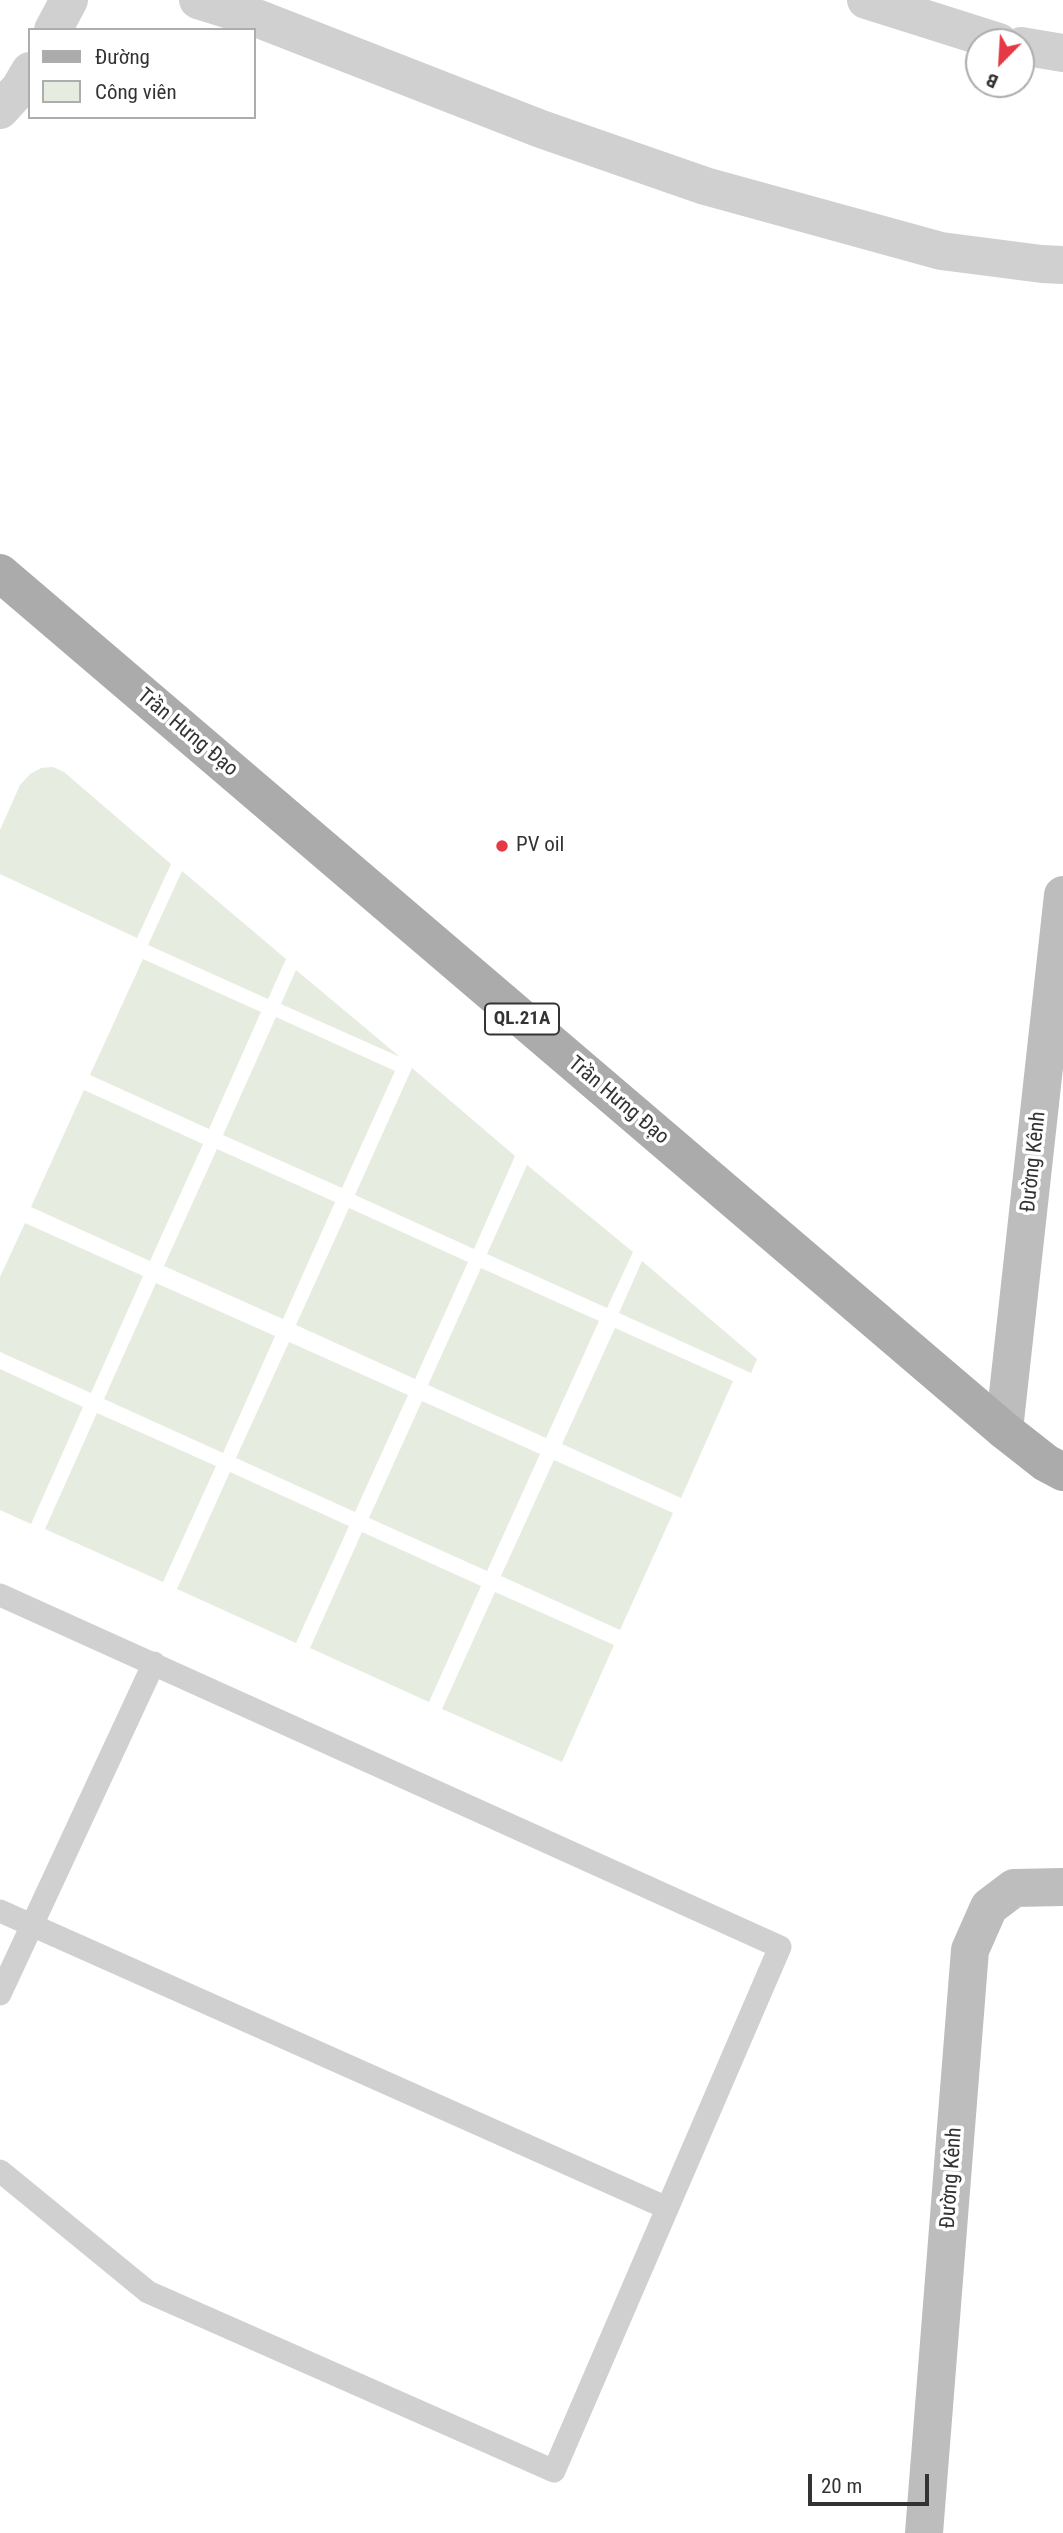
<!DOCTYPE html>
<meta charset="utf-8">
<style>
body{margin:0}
#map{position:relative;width:1063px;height:2533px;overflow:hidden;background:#fff;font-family:"Roboto Condensed",sans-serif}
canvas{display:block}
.legend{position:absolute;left:28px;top:28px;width:228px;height:91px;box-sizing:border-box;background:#fff;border:2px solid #adadad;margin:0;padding:9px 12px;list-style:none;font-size:21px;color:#333}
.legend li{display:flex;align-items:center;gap:14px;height:35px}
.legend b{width:35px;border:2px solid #adadad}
.north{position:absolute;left:965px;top:28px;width:70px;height:70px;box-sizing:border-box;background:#fff;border:2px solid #adadad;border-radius:50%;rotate:204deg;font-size:19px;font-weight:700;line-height:28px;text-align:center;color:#333}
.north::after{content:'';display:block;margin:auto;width:24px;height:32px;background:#e63946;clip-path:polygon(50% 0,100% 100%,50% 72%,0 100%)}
.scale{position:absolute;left:808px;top:2474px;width:121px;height:32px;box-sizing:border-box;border:4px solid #333;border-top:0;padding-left:9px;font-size:21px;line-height:24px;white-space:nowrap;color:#333;-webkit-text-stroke:5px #fff;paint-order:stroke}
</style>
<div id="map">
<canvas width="1063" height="2533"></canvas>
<ul class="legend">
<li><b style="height:9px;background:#ababab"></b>Đường</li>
<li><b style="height:19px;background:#e6ecdf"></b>Công viên</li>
</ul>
<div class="north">B</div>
<div class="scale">20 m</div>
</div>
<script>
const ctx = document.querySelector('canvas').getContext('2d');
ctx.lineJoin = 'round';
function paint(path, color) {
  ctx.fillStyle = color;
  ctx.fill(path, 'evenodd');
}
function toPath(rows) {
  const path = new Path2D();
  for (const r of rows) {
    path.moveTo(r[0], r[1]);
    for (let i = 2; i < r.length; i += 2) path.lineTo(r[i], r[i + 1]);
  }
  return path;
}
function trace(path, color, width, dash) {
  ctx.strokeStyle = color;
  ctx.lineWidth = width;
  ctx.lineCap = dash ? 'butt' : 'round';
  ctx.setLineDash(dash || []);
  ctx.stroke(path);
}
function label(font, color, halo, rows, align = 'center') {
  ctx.font = font + ' "Roboto Condensed",sans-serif';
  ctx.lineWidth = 7;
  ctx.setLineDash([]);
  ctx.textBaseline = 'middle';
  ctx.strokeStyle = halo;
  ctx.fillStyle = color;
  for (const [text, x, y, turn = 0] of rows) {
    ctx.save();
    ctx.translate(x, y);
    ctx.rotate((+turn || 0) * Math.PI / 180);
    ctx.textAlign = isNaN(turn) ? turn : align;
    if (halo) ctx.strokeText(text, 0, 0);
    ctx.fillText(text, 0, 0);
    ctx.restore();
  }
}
const green = toPath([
 [53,767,64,772,171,864,137,938,0,874,0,830,20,785,30,774,41,768],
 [182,871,286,959,268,999,148,945],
 [143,959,261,1012,209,1129,90,1075],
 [296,970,400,1057,281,1004],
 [276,1017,395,1071,342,1188,223,1135],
 [412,1068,515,1156,474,1249,355,1195],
 [84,1090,203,1144,150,1261,31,1207],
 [217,1149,335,1202,283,1319,164,1266],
 [527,1165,633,1252,607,1308,487,1254],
 [349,1208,468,1262,415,1379,296,1325],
 [25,1223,143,1276,91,1393,0,1352,0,1277],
 [642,1261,757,1359,751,1373,619,1313],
 [481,1268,599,1321,546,1438,428,1385],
 [156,1283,275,1336,223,1453,104,1399],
 [615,1328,733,1381,681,1498,562,1444],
 [289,1342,408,1395,355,1512,236,1458],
 [0,1369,83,1407,31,1524,0,1510],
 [422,1401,540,1454,487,1571,369,1518],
 [97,1413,216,1466,163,1582,45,1529],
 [554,1460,673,1513,620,1630,501,1576],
 [230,1472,349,1526,296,1643,177,1589],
 [362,1532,481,1586,429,1702,310,1648],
 [495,1592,614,1645,562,1762,442,1709]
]);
const lane = toPath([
 [0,1595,780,1947,554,2471,148,2292,0,2171],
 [0,1911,667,2208],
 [0,1994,154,1663]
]);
const street = toPath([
 [198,0,259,19,541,129,705,186,941,251,1042,264,1063,265],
 [866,0,999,42],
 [53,30,69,0],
 [1021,46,1063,53],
 [0,110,20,88,30,71]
]);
const secondary = toPath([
 [1004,1430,1063,895],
 [924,2533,970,1950,989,1907,1014,1888,1063,1887]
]);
const primary = toPath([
 [0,573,1004,1430,1046,1463,1063,1472]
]);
const markers = [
 [502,846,7,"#e63946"]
];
const shields = [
 [522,1019,74]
];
const shieldNames = [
 ["QL.21A",522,1019]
];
const streetNames = [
 ["Trần Hưng Đạo",187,733,40],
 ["Trần Hưng Đạo",618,1101,40],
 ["Đường Kênh",1034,1162,-84],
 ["Đường Kênh",952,2178,-86]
];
const poiNames = [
 ["PV oil",516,846]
];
paint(green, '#e6ecdf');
trace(lane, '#d0d0d0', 23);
trace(street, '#d0d0d0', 38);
trace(secondary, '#bdbdbd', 38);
trace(primary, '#ababab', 38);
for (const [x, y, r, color] of markers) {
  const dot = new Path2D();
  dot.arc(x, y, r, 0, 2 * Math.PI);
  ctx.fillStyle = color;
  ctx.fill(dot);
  trace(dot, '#fff', 2.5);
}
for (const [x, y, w] of shields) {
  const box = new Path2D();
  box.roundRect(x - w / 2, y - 15.5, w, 31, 5);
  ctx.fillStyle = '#fff';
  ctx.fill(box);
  trace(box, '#333', 2);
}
label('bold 19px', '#333', null, shieldNames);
label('21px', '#333', '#fff', streetNames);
label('21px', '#333', '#fff', poiNames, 'left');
</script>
